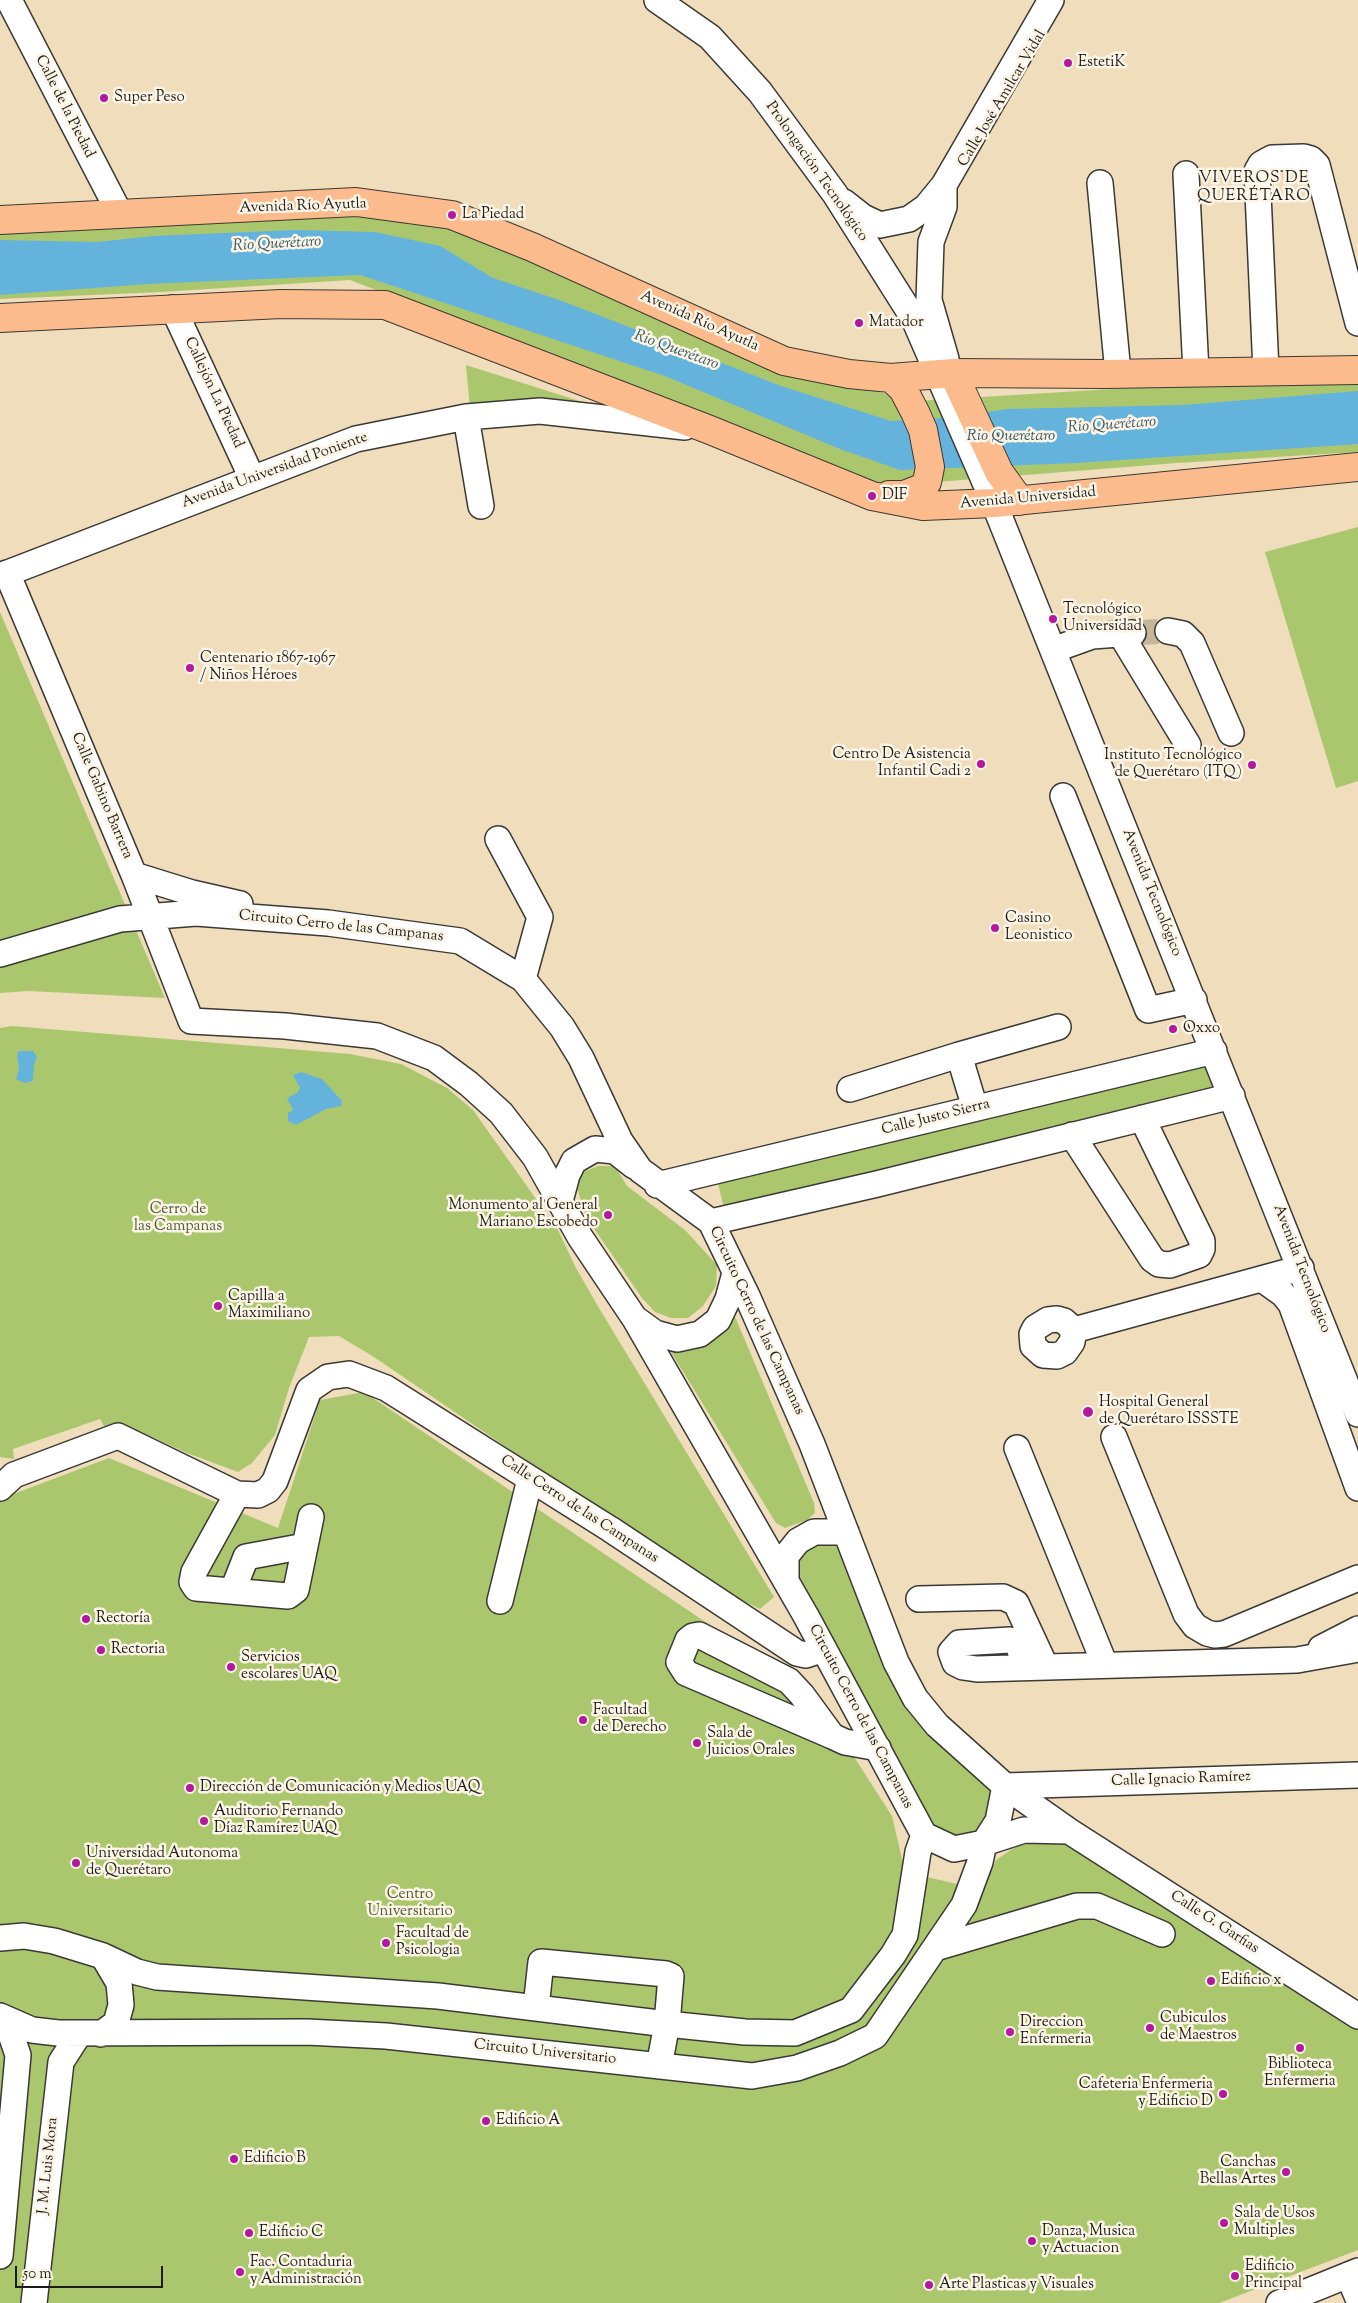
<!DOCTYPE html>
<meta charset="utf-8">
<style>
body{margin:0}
#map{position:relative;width:1358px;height:2303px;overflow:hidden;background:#efddbb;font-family:"Sorts Mill Goudy",serif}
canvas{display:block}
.scale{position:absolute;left:15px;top:2266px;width:148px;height:22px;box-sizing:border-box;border:2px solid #1c1c1c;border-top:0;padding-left:6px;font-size:15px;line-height:18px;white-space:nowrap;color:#1c1c1c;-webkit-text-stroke:4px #fcf5e5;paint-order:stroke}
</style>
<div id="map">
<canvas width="1358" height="2303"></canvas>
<div class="scale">50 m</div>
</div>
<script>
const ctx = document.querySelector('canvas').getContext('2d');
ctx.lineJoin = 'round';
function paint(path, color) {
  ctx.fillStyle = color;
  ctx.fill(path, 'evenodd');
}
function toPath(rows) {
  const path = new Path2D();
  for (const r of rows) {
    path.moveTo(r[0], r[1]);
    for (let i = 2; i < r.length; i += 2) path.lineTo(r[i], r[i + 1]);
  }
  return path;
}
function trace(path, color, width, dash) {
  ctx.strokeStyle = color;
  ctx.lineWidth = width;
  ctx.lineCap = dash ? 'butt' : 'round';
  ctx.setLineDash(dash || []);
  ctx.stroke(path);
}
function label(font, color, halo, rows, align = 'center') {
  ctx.font = font + ' "Sorts Mill Goudy",serif';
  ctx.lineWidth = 5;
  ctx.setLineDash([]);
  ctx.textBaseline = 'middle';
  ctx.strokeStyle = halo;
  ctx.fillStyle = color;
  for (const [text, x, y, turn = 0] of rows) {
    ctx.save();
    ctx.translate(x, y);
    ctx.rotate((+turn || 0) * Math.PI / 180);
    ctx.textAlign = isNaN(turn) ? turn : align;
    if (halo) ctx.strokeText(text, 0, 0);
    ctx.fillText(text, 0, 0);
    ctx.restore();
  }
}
const green = toPath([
 [330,208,446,218,773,366,916,401,1162,386,1358,378,1358,452,1177,463,886,486,350,280,161,292,0,299,0,221],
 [466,365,595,406,470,408],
 [1358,527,1358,781,1336,788,1265,552],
 [0,612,165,998,29,991,0,993],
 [12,1026,350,1054,401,1064,447,1088,473,1110,558,1230,576,1268,599,1308,774,1597,760,1609,737,1598,702,1574,581,1498,374,1357,339,1336,309,1337,289,1388,275,1435,252,1463,238,1472,187,1453,150,1436,118,1427,106,1430,100,1419,13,1449,14,1459,0,1457,0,1028],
 [1211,1058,1219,1091,726,1216,718,1184],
 [598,1166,615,1166,627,1186,685,1230,717,1265,716,1286,703,1306,688,1318,671,1318,655,1312,642,1298,586,1217,576,1184,583,1172],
 [733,1312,814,1503,815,1513,807,1520,785,1528,776,1523,666,1344,707,1340,720,1335,728,1325],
 [364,1392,799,1685,820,1704,892,1816,905,1872,983,1890,996,1860,1018,1845,1065,1841,1358,2029,1358,2250,1219,2303,0,2303,0,1499,109,1458,278,1528,320,1400],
 [832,1532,896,1662,1005,1786,984,1843,924,1835,786,1556]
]);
const water = toPath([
 [295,230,375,232,440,246,493,278,562,301,781,386,891,421,957,417,1007,409,1184,405,1358,391,1358,444,1076,463,900,470,840,449,665,376,360,275,147,284,0,295,0,240,97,242,153,236],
 [19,1051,33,1051,37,1057,34,1064,33,1080,30,1082,25,1083,16,1079,19,1069,17,1055],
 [301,1072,322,1079,342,1101,341,1106,326,1109,296,1125,288,1121,288,1113,293,1110,287,1098,297,1093,300,1088,293,1075]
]);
const minorTunnel = toPath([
 [1133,633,1168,631]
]);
const minor = toPath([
 [9,0,120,214],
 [657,0,710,37,760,92,835,194,914,319,994,503,1358,1414],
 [1186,174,1196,372],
 [1100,183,1118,373],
 [844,202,863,217,880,225,909,219,926,207,944,185],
 [173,308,252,478],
 [946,359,929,300,931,242,944,207,944,185,1051,0],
 [1266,371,1257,171,1261,164,1272,158,1304,157,1311,159,1317,165,1358,323],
 [466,417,481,506],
 [7,573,134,875,191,1021,285,1026,377,1036,434,1058,469,1084,501,1113,535,1157,580,1237,635,1319,806,1616,924,1835,954,1849,984,1843,1024,1830,1069,1831],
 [0,576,356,439,466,417,540,411,685,427],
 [1168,631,1183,634,1192,643,1231,733],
 [1120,633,1188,745],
 [1053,650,1092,636,1133,633],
 [1063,796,1148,1010,1194,1000],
 [498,839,540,917,523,979],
 [134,875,192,893,240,904],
 [0,954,120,919,196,913,328,923,460,941,523,979,562,1027,581,1058,620,1141,640,1170,711,1222,748,1298,812,1444,896,1662,915,1698,937,1725,1005,1786,1069,1831,1358,2016],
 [959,1055,1058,1027],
 [850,1089,959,1055,975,1108],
 [1072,1135,1152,1259,1159,1264,1170,1265,1199,1255,1202,1249,1202,1241,1142,1118],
 [657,1185,1214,1051],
 [560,1201,567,1175,574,1161,595,1149,615,1151,634,1166],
 [711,1222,877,1184,1232,1096],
 [1262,1279,1283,1294,1291,1304,1358,1488],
 [637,1320,655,1333,677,1339,700,1334,718,1320,728,1299,735,1273],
 [1074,1330,1064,1321,1057,1319,1048,1320,1035,1328,1032,1334,1033,1346,1043,1355,1057,1356,1065,1352,1072,1342,1074,1330,1301,1268],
 [1114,1437,1186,1614,1195,1626,1207,1633,1215,1635,1224,1634,1358,1578],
 [1017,1448,1105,1665],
 [0,1488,14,1475,118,1436,237,1494,258,1495,268,1490,275,1481,309,1390,328,1377,349,1374,386,1388,610,1529,797,1653,806,1655,824,1649],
 [237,1494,194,1572,192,1582,196,1588,288,1596,296,1590,311,1517],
 [786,1580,786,1556,798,1541,814,1532,846,1532],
 [233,1590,246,1557,305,1546],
 [919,1599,1003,1597,1016,1603,1042,1659],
 [500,1601,530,1479],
 [1321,1648,1358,1629],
 [1024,1667,1019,1646,1017,1642,1010,1640,959,1643,951,1652,955,1663,963,1667,977,1669,1297,1660,1358,1649],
 [832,1736,802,1695,789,1681,699,1635,693,1636,688,1640,679,1662,686,1673,832,1736,845,1742,878,1748],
 [1005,1786,1358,1775],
 [0,1938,24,1936,54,1941,103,1956,119,1983,121,2005,116,2023,101,2034],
 [935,1948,1077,1906,1097,1906,1162,1934],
 [103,1956,137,1972,157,1977,438,1996,667,2024,745,2032,795,2033,851,2010,893,1955,905,1935,918,1852,924,1835],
 [536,2007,541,1962,666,1974,671,1976,667,2024,659,2066],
 [0,2016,32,2030,58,2033,307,2032,386,2036,752,2076,797,2068,840,2053,875,2036,964,1905,980,1862,984,1843,998,1821,1005,1786],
 [0,2256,18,2055,6,2020],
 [1348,2275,1358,2298],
 [34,2303,61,2062,79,2034],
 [1279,2303,1358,2271]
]);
const major = toPath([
 [0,220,356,202,452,215,532,247,784,361,849,374,891,378,953,373,1105,374,1358,370],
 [0,318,281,304,385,305,710,430,872,496,923,506,994,503,1358,467],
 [953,373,999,472,1020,501],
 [889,495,904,495,922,488,927,482,930,467,923,430,915,412,903,389,891,378]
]);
const markers = [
 [1068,63,5,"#b5179e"],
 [104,98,5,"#b5179e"],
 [452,215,5,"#b5179e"],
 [859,323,5,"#b5179e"],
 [872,496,5,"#b5179e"],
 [1053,619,5,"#b5179e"],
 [190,668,5,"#b5179e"],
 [981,764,5,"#b5179e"],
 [1252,765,5,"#b5179e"],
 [995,928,5,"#b5179e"],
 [1173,1029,5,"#b5179e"],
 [608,1215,5,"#b5179e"],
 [218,1306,5,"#b5179e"],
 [1088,1412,6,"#b5179e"],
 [86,1619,5,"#b5179e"],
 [101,1650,5,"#b5179e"],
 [231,1667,5,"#b5179e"],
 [583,1720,5,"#b5179e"],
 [697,1743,5,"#b5179e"],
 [190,1788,5,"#b5179e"],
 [204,1821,5,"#b5179e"],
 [76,1863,5,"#b5179e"],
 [386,1943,5,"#b5179e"],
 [1211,1981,5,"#b5179e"],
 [1150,2028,5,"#b5179e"],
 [1010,2032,5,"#b5179e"],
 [1300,2048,5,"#b5179e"],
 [1223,2094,5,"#b5179e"],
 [486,2121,5,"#b5179e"],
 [234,2159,5,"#b5179e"],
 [1286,2172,5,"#b5179e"],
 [1224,2223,5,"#b5179e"],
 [249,2233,5,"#b5179e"],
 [1032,2241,5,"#b5179e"],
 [240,2272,5,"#b5179e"],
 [1235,2276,5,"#b5179e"],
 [929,2285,5,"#b5179e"]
];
const poiNames = [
 ["EstetiK",1078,63],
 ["Super Peso",114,98],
 ["La Piedad",462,215],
 ["Matador",869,323],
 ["DIF",882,496],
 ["Tecnológico",1063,610],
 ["Universidad",1063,627],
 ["Centenario 1867-1967",200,659],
 ["/ Niños Héroes",200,676],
 ["Centro De Asistencia",971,755,"right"],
 ["Infantil Cadi 2",971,772,"right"],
 ["Instituto Tecnológico",1242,756,"right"],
 ["de Querétaro (ITQ)",1242,773,"right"],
 ["Casino",1005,919],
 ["Leonistico",1005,936],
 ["Oxxo",1183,1029],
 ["Monumento al General",598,1206,"right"],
 ["Mariano Escobedo",598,1223,"right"],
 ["Capilla a",228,1297],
 ["Maximiliano",228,1314],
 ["Hospital General",1099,1403],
 ["de Querétaro ISSSTE",1099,1420],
 ["Rectoría",96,1619],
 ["Rectoria",111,1650],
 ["Servicios",241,1658],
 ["escolares UAQ",241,1675],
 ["Facultad",593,1711],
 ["de Derecho",593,1728],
 ["Sala de",707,1734],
 ["Juicios Orales",707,1751],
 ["Dirección de Comunicación y Medios UAQ",200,1788],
 ["Auditorio Fernando",214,1812],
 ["Díaz Ramírez UAQ",214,1829],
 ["Universidad Autonoma",86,1854],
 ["de Querétaro",86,1871],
 ["Facultad de",396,1934],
 ["Psicologia",396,1951],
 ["Edificio x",1221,1981],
 ["Cubiculos",1160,2019],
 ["de Maestros",1160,2036],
 ["Direccion",1020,2023],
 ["Enfermeria",1020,2040],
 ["Biblioteca",1300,2065,"center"],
 ["Enfermeria",1300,2082,"center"],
 ["Cafeteria Enfermeria",1213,2085,"right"],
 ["y Edificio D",1213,2102,"right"],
 ["Edificio A",496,2121],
 ["Edificio B",244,2159],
 ["Canchas",1276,2163,"right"],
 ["Bellas Artes",1276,2180,"right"],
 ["Sala de Usos",1234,2214],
 ["Multiples",1234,2231],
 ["Danza, Musica",1042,2232],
 ["y Actuacion",1042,2249],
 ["Edificio C",259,2233],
 ["Fac. Contaduria",250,2263],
 ["y Administración",250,2280],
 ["Edificio",1245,2267],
 ["Principal",1245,2284],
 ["Arte Plasticas y Visuales",939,2285]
];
const streetNames = [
 ["Calle José Amilcar Vidal",1003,99,-59],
 ["Calle de la Piedad",64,107,63],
 ["Prolongación Tecnológico",816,172,55],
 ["Avenida Río Ayutla",303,207,-2],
 ["Avenida Río Ayutla",699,322,24],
 ["Callejón La Piedad",213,393,65],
 ["Avenida Universidad Poniente",275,471,-20],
 ["Avenida Universidad",1028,499,-5],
 ["Calle Gabino Barrera",101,796,67],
 ["Avenida Tecnológico",1151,893,68],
 ["Circuito Cerro de las Campanas",341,927,6],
 ["Calle Justo Sierra",936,1118,-14],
 ["Avenida Tecnológico",1301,1269,69],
 ["Circuito Cerro de las Campanas",756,1321,65],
 ["Calle Cerro de las Campanas",579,1510,33],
 ["Circuito Cerro de las Campanas",860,1717,62],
 ["Calle Ignacio Ramírez",1181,1780,-2],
 ["Calle G. Garfias",1214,1923,33],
 ["Circuito Universitario",545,2053,6],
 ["J. M. Luis Mora",49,2166,-84]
];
const parkNames = [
 ["Cerro de",178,1210],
 ["las Campanas",178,1227],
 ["Centro",410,1895],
 ["Universitario",410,1912]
];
const neighbourhoodNames = [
 ["VIVEROS DE",1254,179],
 ["QUERÉTARO",1254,197]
];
const waterNames = [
 ["Río Querétaro",277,245,-3],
 ["Río Querétaro",676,351,20],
 ["Río Querétaro",1112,426,-4],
 ["Rio Querétaro",1011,437]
];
paint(green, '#aac76e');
paint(water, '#63b3dd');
trace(minorTunnel, '#c5b69b', 25, [25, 12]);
trace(minor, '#3c3934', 28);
trace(major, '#3c3934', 30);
trace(minor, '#fff', 25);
trace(major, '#fbbb8c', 28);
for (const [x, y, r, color] of markers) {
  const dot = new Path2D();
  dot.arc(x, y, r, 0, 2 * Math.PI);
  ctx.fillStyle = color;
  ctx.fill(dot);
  trace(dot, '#fcf5e5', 2);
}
label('15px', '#1c1c1c', '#fcf5e5', poiNames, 'left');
label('15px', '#1c1c1c', '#fcf5e5', streetNames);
label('15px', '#4e5839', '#fcf5e5', parkNames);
ctx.letterSpacing = '1px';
label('16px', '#1c1c1c', '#fcf5e5', neighbourhoodNames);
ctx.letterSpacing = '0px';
label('italic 16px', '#385869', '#fcf5e5', waterNames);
</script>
